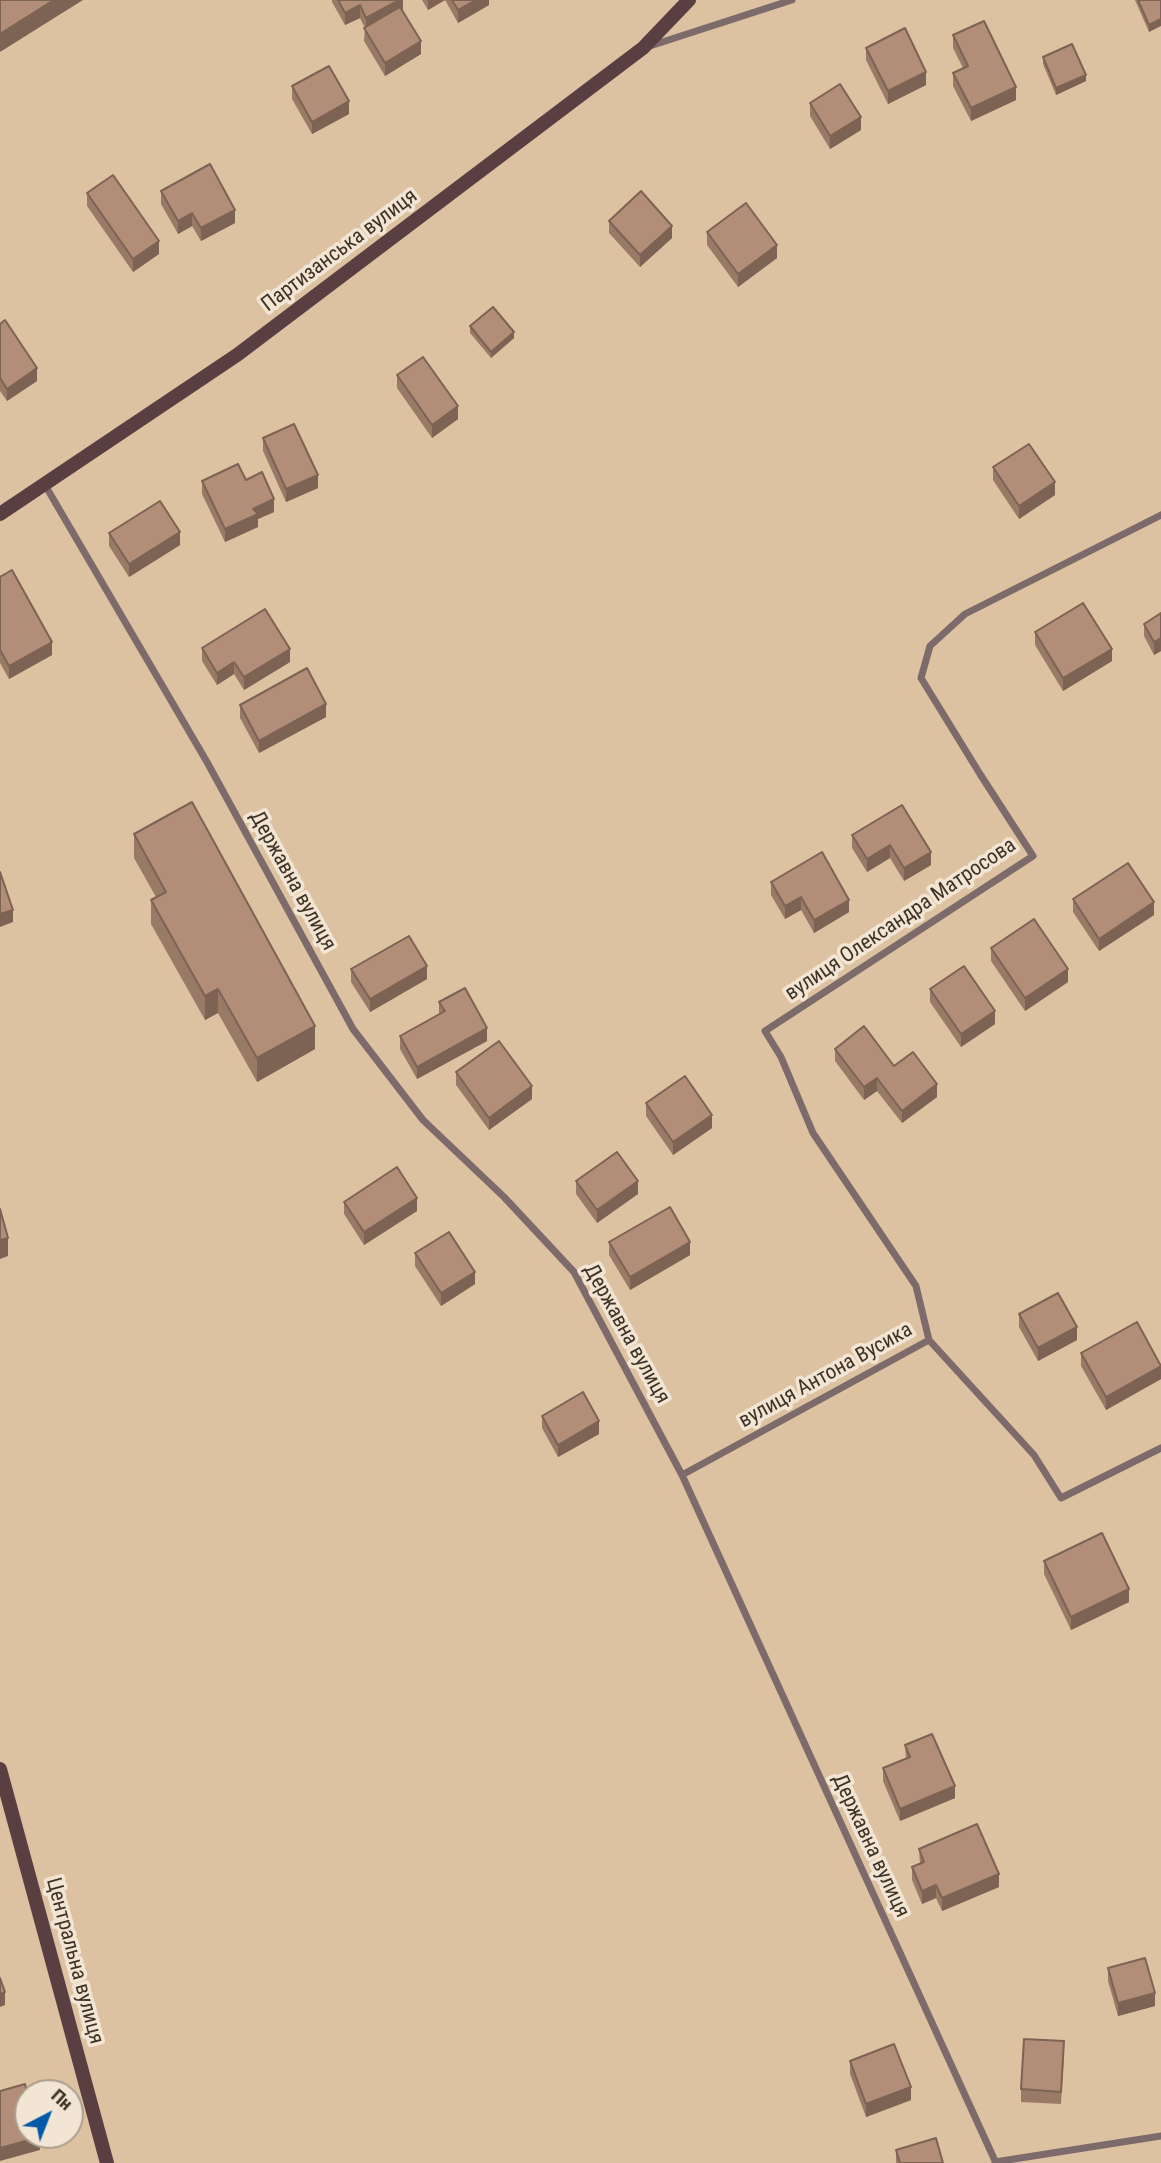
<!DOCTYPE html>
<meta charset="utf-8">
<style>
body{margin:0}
#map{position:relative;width:1161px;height:2163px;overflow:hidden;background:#ddc2a1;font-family:"Roboto Condensed",sans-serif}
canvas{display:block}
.north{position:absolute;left:14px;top:2079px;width:70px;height:70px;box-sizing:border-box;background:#f3e5d4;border:2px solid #aa9e8e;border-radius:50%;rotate:42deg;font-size:19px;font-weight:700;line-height:28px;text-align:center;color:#3d3325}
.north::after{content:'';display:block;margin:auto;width:24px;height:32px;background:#005aa8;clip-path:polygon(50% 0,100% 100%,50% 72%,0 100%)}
</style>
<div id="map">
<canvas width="1161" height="2163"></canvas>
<div class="north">Пн</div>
</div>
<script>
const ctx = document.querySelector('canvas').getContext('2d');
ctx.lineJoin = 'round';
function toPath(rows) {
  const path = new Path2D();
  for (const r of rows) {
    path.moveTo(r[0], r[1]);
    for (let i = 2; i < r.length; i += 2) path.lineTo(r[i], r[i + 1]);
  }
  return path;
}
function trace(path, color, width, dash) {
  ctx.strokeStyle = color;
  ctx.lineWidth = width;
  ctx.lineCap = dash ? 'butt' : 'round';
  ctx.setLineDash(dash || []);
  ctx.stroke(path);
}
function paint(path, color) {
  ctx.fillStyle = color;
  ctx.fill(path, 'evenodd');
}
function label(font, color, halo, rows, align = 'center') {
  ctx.font = font + ' "Roboto Condensed",sans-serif';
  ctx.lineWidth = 7;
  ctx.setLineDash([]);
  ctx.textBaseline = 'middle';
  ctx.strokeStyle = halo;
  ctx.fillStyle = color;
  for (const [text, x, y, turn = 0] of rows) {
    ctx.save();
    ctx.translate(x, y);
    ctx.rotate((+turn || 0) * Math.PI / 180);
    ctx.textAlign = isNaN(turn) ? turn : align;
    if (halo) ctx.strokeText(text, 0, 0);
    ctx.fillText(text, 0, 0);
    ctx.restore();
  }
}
const minor = toPath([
 [650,46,792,0],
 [45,485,207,762,353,1029,423,1120,504,1197,574,1272,682,1475,996,2163],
 [929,1340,916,1286,813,1133,781,1057,765,1031,1033,856,980,774,921,678,930,646,965,614,1161,515],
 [682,1475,929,1340,1034,1455,1061,1498,1161,1448],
 [995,2162,1161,2136]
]);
const secondary = toPath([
 [0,514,237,355,643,48,689,0],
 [0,1769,107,2163]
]);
const wall = toPath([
 [332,0,403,0,402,11,421,54,385,76,364,41,365,28,360,18,345,25,332,2],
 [422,0,489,0,489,5,458,23,445,0,428,10],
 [1135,0,1161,0,1149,32],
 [953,35,1016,100,971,121,953,86,953,73,963,68,953,48],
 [866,48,926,85,888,104,866,60],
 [1043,57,1086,81,1056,95,1043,64],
 [292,86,349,114,312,134,292,99],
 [810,103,861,130,830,149,810,116],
 [161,191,235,223,201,241,192,226,178,234,161,204],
 [87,193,159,254,133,272,87,206],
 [609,221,672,238,640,267,609,233],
 [707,232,777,258,738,287,707,245],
 [0,324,37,381,7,401,0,391],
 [470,326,514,338,491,358,470,333],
 [397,375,458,419,432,438,397,388],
 [263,438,318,488,286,502,263,451],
 [993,467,1055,495,1019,519,993,480],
 [202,481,274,512,258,519,258,527,225,542,202,494],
 [109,533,180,545,129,577,109,546],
 [0,577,52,655,9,679,0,663],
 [1161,613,1161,651,1154,655,1144,636,1144,624],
 [1035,632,1112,661,1063,691,1035,645],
 [202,648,290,662,244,690,234,674,217,685,202,661],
 [240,705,326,717,259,753,240,718],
 [134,834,315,1049,257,1082,218,1013,205,1020,151,924,151,900,156,897,134,858],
 [852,835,931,852,931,865,904,881,890,858,867,872,852,848],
 [771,882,849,912,814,933,801,910,785,919,771,895],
 [1073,899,1154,915,1099,951,1073,912],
 [991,948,1068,982,1025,1011,991,961],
 [351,969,427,979,370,1012,351,982],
 [930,989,995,1024,961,1047,930,1002],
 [439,1002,487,1041,417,1079,400,1049,400,1036,439,1014],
 [835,1049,894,1066,937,1097,902,1123,877,1091,864,1100,835,1061],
 [456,1072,532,1099,489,1130,456,1085],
 [646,1103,712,1128,673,1155,646,1116],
 [576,1181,638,1194,597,1223,576,1194],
 [344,1202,417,1211,364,1245,344,1214],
 [609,1242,690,1255,630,1290,609,1255],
 [415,1253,475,1284,441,1306,415,1266],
 [1019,1314,1077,1340,1038,1361,1019,1327],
 [1081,1353,1161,1364,1161,1379,1106,1410,1081,1366],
 [542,1416,599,1434,558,1457,542,1428],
 [1044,1561,1129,1602,1071,1630,1044,1574],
 [905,1745,955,1798,900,1821,883,1781,883,1768,906,1759],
 [919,1849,999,1887,942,1911,936,1898,922,1904,912,1880,912,1867,920,1864],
 [1108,1968,1155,2006,1118,2016,1108,1981],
 [1064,2054,1061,2104,1021,2102,1021,2089],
 [850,2061,911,2100,866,2117,850,2074],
 [896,2150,943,2163,896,2163]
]);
const shadedWall = toPath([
 [54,0,83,0,0,52,0,34],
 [399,0,403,0,403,11,366,30,366,18],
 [428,0,445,0,428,10],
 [476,0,489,0,489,5,458,23,458,10],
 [360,5,360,18,345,25,345,13],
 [1161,19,1161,26,1149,32,1149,25],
 [421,41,421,54,385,76,385,63],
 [926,72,926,85,888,104,888,91],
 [1086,75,1086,81,1056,95,1056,88],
 [1016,87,1016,100,971,121,971,108],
 [349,101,349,114,312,134,312,122],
 [861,117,861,130,830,149,830,136],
 [235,210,235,223,201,241,201,228],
 [192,213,192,226,178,234,178,221],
 [672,226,672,238,640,267,640,255],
 [159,241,159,254,133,272,133,259],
 [777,245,777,258,738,287,738,274],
 [514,332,514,338,491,358,491,352],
 [37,368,37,381,7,401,7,389],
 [458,406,458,419,432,438,432,425],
 [318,475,318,488,286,502,286,489],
 [1055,482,1055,495,1019,519,1019,506],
 [274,499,274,512,258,519,258,527,225,542,225,529,253,509],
 [180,532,180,545,129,577,129,564],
 [1161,638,1161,651,1154,655,1154,642],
 [52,642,52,655,9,679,9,666],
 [290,649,290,662,244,690,244,677],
 [1112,649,1112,661,1063,691,1063,678],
 [234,662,234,674,217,685,217,673],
 [326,704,326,717,259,753,259,741],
 [890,845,890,858,867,872,867,859],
 [931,852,931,865,904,881,904,868],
 [801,897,801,910,785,919,785,906],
 [849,900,849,912,814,933,814,920],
 [1154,902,1154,915,1099,951,1099,939],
 [13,910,13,922,0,927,0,914],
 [427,966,427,979,370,1012,370,999],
 [1068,969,1068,982,1025,1011,1025,998],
 [218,989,218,1013,205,1020,205,996],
 [995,1011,995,1024,961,1047,961,1034],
 [315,1026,315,1049,257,1082,257,1058],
 [487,1028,487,1041,417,1079,417,1067],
 [877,1078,877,1091,864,1100,864,1087],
 [937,1084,937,1097,902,1123,902,1111],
 [532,1086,532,1099,489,1130,489,1118],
 [712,1115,712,1128,673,1155,673,1142],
 [638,1181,638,1194,597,1223,597,1210],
 [417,1198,417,1211,364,1245,364,1232],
 [8,1238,8,1256,0,1259,0,1240],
 [690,1242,690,1255,630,1290,630,1277],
 [475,1272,475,1284,441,1306,441,1293],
 [1077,1327,1077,1340,1038,1361,1038,1348],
 [1161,1366,1161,1379,1106,1410,1106,1397],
 [599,1421,599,1434,558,1457,558,1445],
 [1129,1589,1129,1602,1071,1630,1071,1617],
 [955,1786,955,1798,900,1821,900,1809],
 [999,1874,999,1887,942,1911,942,1898],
 [936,1885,936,1898,922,1904,922,1891],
 [5,1992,5,2005,0,2007,0,1994],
 [1155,1993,1155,2006,1118,2016,1118,2003],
 [911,2087,911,2100,866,2117,866,2104],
 [40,2137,40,2150,0,2161,0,2148]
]);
const building = toPath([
 [0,0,54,0,0,34,0,0],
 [338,0,399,0,366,18,360,5,345,13,338,0],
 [452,0,476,0,458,10,452,0],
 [1138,0,1161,0,1161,19,1149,25,1138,0],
 [400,7,421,41,385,63,364,28,400,7],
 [984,21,1016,87,971,108,953,73,968,66,953,35,984,21],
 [905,28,926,72,888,91,866,48,905,28],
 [1072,44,1086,75,1056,88,1043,57,1072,44],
 [329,66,349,101,312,122,292,86,329,66],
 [840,84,861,117,830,136,810,103,840,84],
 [210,164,235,210,201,228,192,213,178,221,161,191,210,164],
 [113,175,159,241,133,259,87,193,113,175],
 [641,191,672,226,640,255,609,221,641,191],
 [746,203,777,245,738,274,707,232,746,203],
 [493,307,514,332,491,352,470,326,493,307],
 [5,320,37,368,7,389,0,378,0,324,5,320],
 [423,357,458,406,432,425,397,375,423,357],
 [294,424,318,475,286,489,263,438,294,424],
 [1029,444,1055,482,1019,506,993,467,1029,444],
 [238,464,246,480,262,472,274,499,253,509,258,514,225,529,202,481,238,464],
 [160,501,180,532,129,564,109,533,160,501],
 [12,570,52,642,9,666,0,650,0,577,12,570],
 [1083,603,1112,649,1063,678,1035,632,1083,603],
 [265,609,290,649,244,677,234,662,217,673,202,648,265,609],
 [1161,613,1161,638,1154,642,1144,624,1161,613],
 [307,668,326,704,259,741,240,705,307,668],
 [192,802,315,1026,257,1058,218,989,205,996,151,900,166,892,134,834,192,802],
 [902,805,931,852,904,868,890,845,867,859,852,835,902,805],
 [822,852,849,900,814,920,801,897,785,906,771,882,822,852],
 [1128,863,1154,902,1099,939,1073,899,1128,863],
 [0,872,13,910,0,914,0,872],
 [1034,919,1068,969,1025,998,991,948,1034,919],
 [409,936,427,966,370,999,351,969,409,936],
 [964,966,995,1011,961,1034,930,989,964,966],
 [465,988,487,1028,417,1067,400,1036,445,1011,439,1002,465,988],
 [864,1026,894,1066,913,1052,937,1084,902,1111,877,1078,864,1087,835,1049,864,1026],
 [499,1041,532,1086,489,1118,456,1072,499,1041],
 [685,1076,712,1115,673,1142,646,1103,685,1076],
 [617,1152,638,1181,597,1210,576,1181,617,1152],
 [397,1167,417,1198,364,1232,344,1202,397,1167],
 [670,1207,690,1242,630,1277,609,1242,670,1207],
 [0,1209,8,1238,0,1240,0,1209],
 [449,1232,475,1272,441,1293,415,1253,449,1232],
 [1058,1293,1077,1327,1038,1348,1019,1314,1058,1293],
 [1137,1322,1161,1366,1106,1397,1081,1353,1137,1322],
 [583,1392,599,1421,558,1445,542,1416,583,1392],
 [1102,1533,1129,1589,1071,1617,1044,1561,1102,1533],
 [932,1734,955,1786,900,1809,883,1768,910,1757,905,1745,932,1734],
 [977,1824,999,1874,942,1898,936,1885,922,1891,912,1867,924,1862,919,1849,977,1824],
 [1145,1958,1155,1993,1118,2003,1108,1968,1145,1958],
 [0,1978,5,1992,0,1994,0,1978],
 [1024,2039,1064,2041,1061,2092,1021,2089,1024,2039],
 [894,2044,911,2087,866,2104,850,2061,894,2044],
 [25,2084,28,2095,28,2135,39,2135,40,2137,0,2148,0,2091,25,2084],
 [936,2138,943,2163,900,2163,896,2150,936,2138]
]);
const streetNames = [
 ["Партизанська вулиця",340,251,-37],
 ["Державна вулиця",292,881,61],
 ["вулиця Олександра Матросова",901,920,-34],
 ["Державна вулиця",626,1334,61],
 ["вулиця Антона Вусика",826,1376,-29],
 ["Державна вулиця",870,1846,65],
 ["Центральна вулиця",74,1961,75]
];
trace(minor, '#7d6a6b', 7);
trace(secondary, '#593f41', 14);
paint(wall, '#997a67');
paint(shadedWall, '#7d6354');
paint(building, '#b28e78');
trace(building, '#7d6354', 2);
label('21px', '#3d3325', '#f3e5d4', streetNames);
</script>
